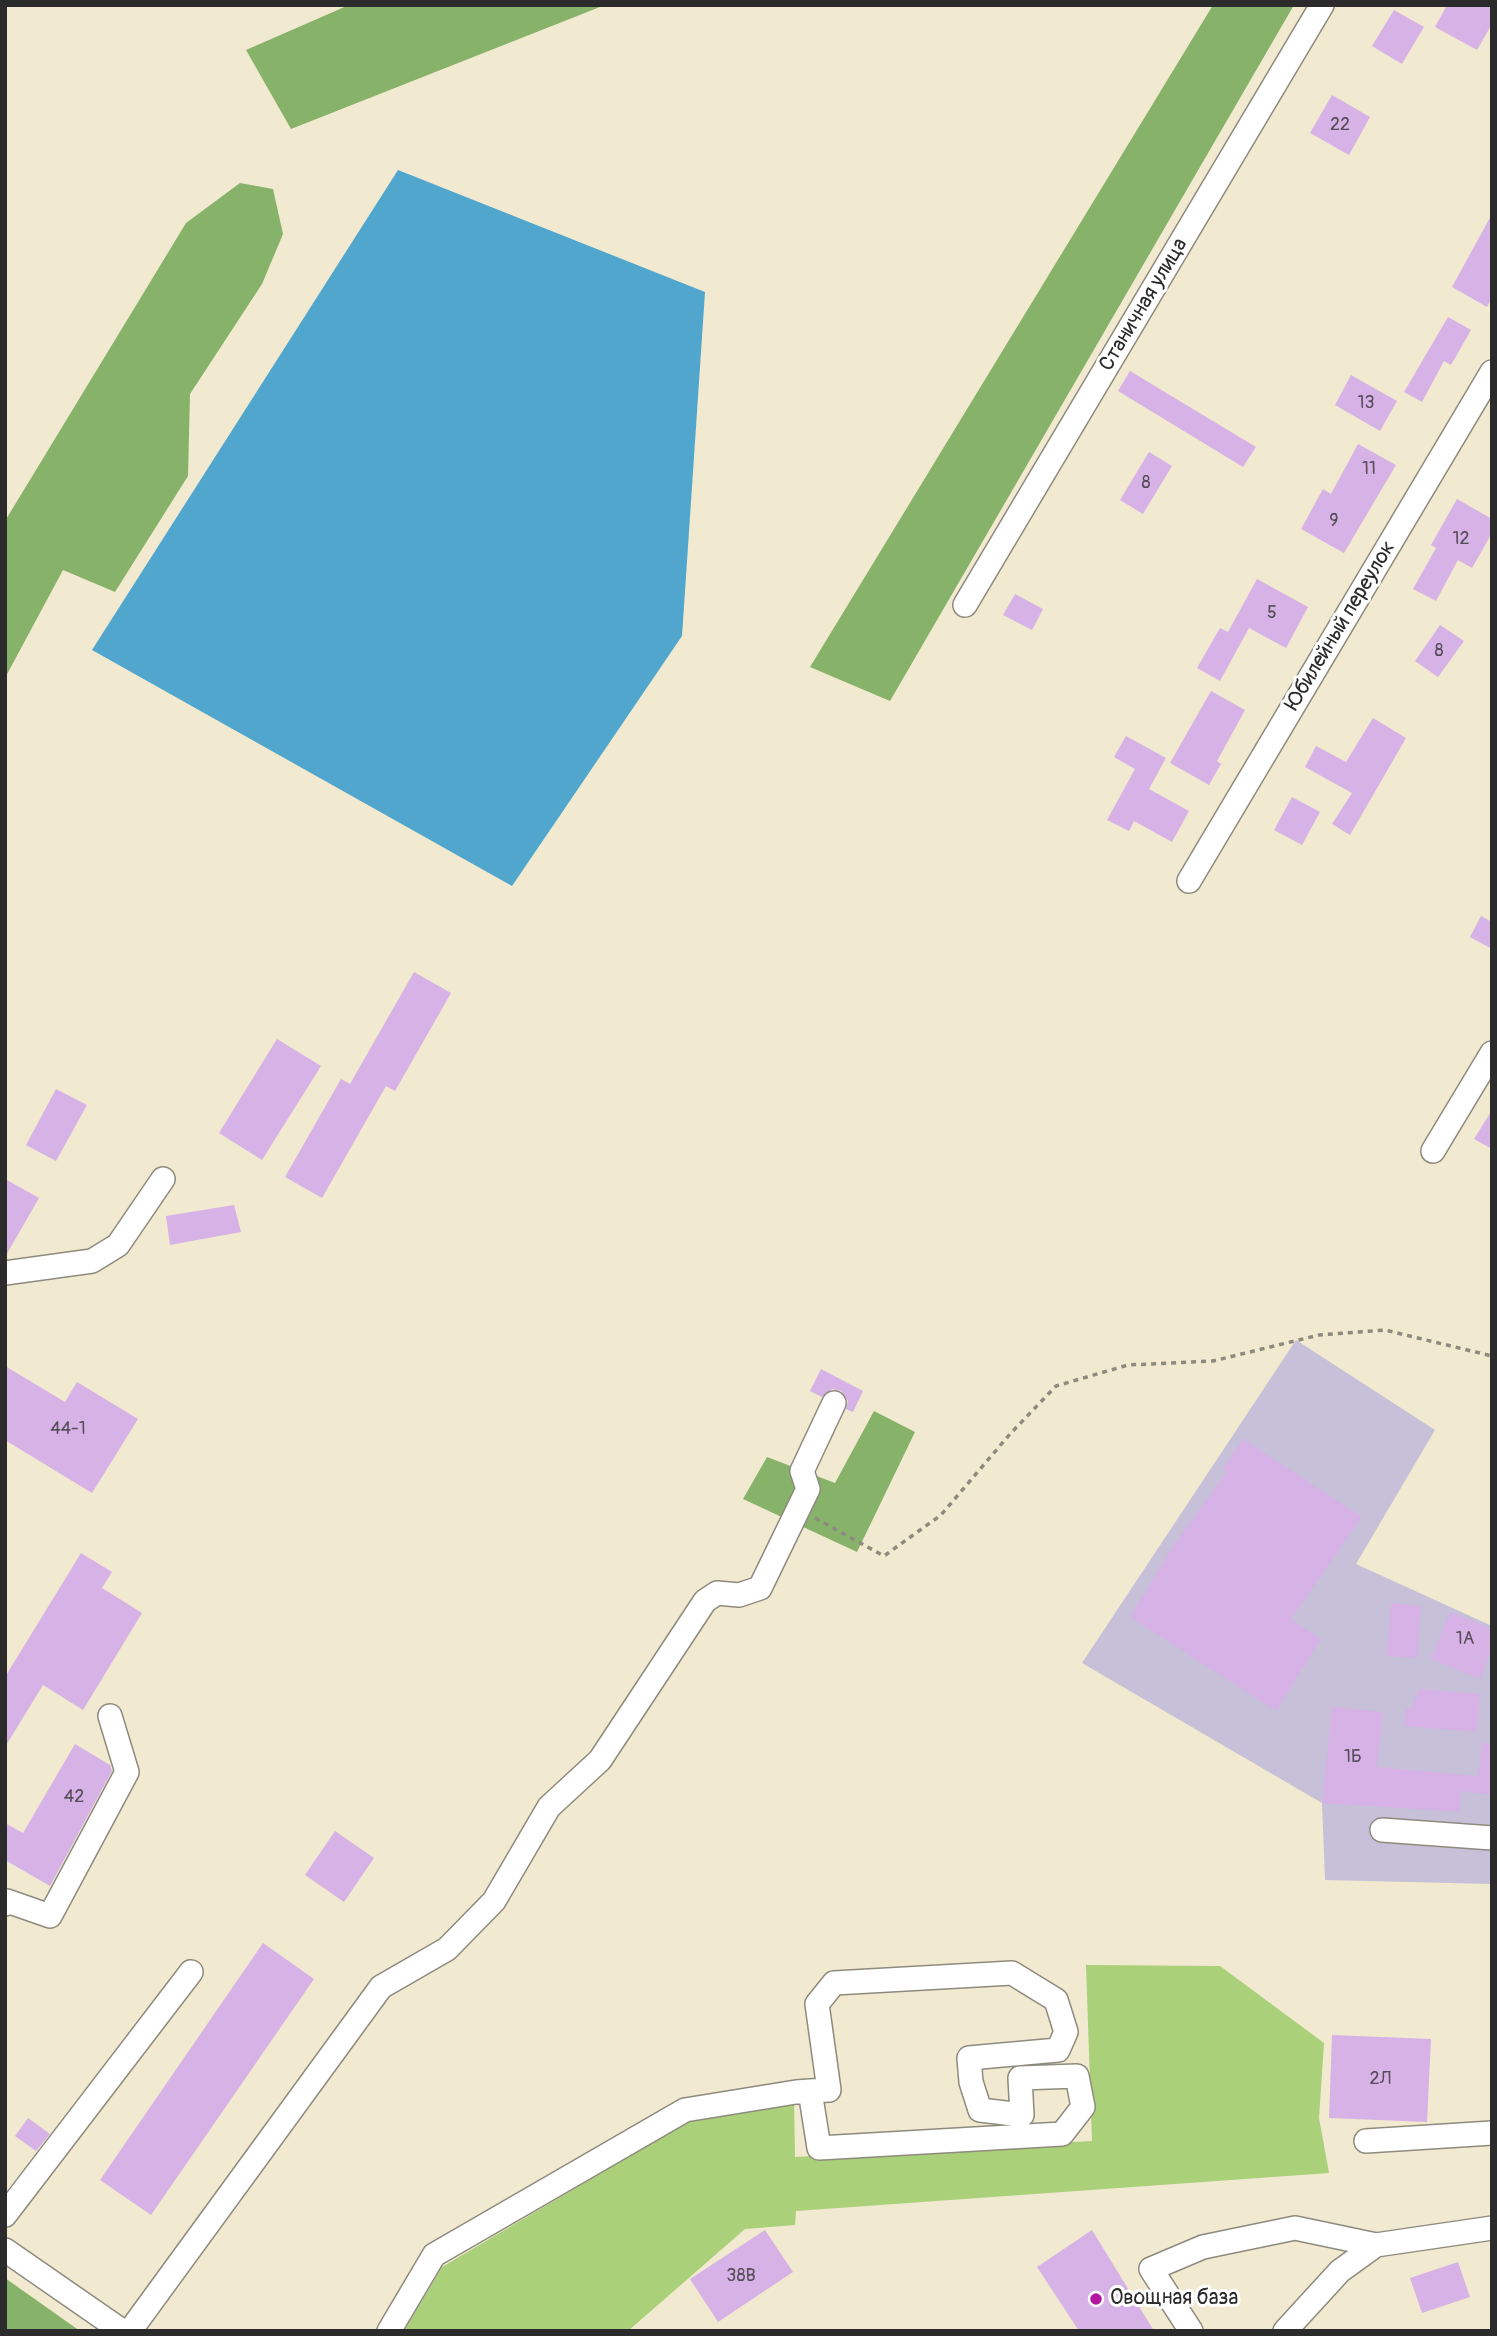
<!DOCTYPE html>
<meta charset="utf-8">
<style>
body{margin:0}
#map{position:relative;width:1497px;height:2336px;overflow:hidden;background:#f1e9d0;font-family:Pangolin,sans-serif}
canvas{display:block}
.frame{position:absolute;inset:0;border:7px solid #2b2b2b;pointer-events:none}
</style>
<div id="map">
<canvas width="1497" height="2336"></canvas>
<div class="frame"></div>
</div>
<script>
const ctx = document.querySelector('canvas').getContext('2d');
ctx.lineJoin = 'round';
function paint(path, color) {
  ctx.fillStyle = color;
  ctx.fill(path, 'evenodd');
}
function toPath(rows) {
  const path = new Path2D();
  for (const r of rows) {
    path.moveTo(r[0], r[1]);
    for (let i = 2; i < r.length; i += 2) path.lineTo(r[i], r[i + 1]);
  }
  return path;
}
function trace(path, color, width, dash) {
  ctx.strokeStyle = color;
  ctx.lineWidth = width;
  ctx.lineCap = dash ? 'butt' : 'round';
  ctx.setLineDash(dash || []);
  ctx.stroke(path);
}
function label(font, color, halo, rows, align = 'center') {
  ctx.font = font + ' Pangolin,sans-serif';
  ctx.lineWidth = 6;
  ctx.setLineDash([]);
  ctx.textBaseline = 'middle';
  ctx.strokeStyle = halo;
  ctx.fillStyle = color;
  for (const [text, x, y, turn = 0] of rows) {
    ctx.save();
    ctx.translate(x, y);
    ctx.rotate((+turn || 0) * Math.PI / 180);
    ctx.textAlign = isNaN(turn) ? turn : align;
    if (halo) ctx.strokeText(text, 0, 0);
    ctx.fillText(text, 0, 0);
    ctx.restore();
  }
}
const industrial = toPath([
 [1296,1340,1435,1430,1356,1564,1492,1626,1492,1884,1325,1880,1322,1803,1082,1663]
]);
const green = toPath([
 [1086,1965,1220,1966,1324,2043,1319,2118,1329,2173,796,2211,795,2225,745,2229,628,2331,404,2331,442,2267,691,2120,794,2101,795,2157,1092,2141]
]);
const forest = toPath([
 [349,5,605,5,291,129,246,50],
 [1213,5,1294,5,890,701,810,667],
 [240,183,273,189,283,234,262,284,190,394,188,476,115,592,63,570,5,678,5,521,186,223],
 [874,1411,915,1432,857,1552,743,1499,767,1457,835,1483],
 [5,2278,80,2331,5,2331]
]);
const water = toPath([
 [398,170,705,292,682,636,512,886,92,650]
]);
const building = toPath([
 [1447,5,1492,5,1492,24,1477,50,1435,27],
 [1394,10,1424,27,1402,64,1372,46],
 [1332,95,1370,117,1349,155,1310,133],
 [1492,214,1492,298,1487,307,1452,287],
 [1448,317,1471,330,1451,365,1444,361,1422,402,1404,392],
 [1130,371,1256,447,1243,467,1118,391],
 [1351,375,1397,401,1380,431,1335,405],
 [1358,444,1396,465,1344,553,1301,529,1323,489,1331,494],
 [1149,452,1172,466,1143,514,1120,500],
 [1457,499,1492,519,1492,533,1472,568,1458,560,1436,601,1413,589,1436,548,1431,545],
 [1257,579,1308,607,1286,648,1249,628,1220,681,1197,668,1220,628,1228,632],
 [1015,594,1043,609,1032,630,1003,615],
 [1440,625,1464,641,1438,677,1415,661],
 [1211,691,1245,710,1217,761,1221,764,1209,785,1170,763],
 [1373,718,1406,738,1350,835,1332,824,1352,793,1305,767,1316,746,1346,762],
 [1126,736,1166,758,1149,789,1189,811,1172,842,1134,821,1129,831,1107,820,1135,769,1114,757],
 [1292,797,1320,812,1302,845,1274,830],
 [1481,916,1492,922,1492,949,1470,937],
 [414,972,451,993,395,1091,386,1086,322,1198,285,1177,341,1079,350,1084],
 [277,1039,321,1066,262,1160,219,1133],
 [56,1089,87,1105,56,1161,26,1145],
 [1492,1110,1492,1149,1474,1139],
 [5,1179,39,1198,5,1257],
 [234,1205,241,1232,170,1245,166,1216],
 [5,1366,65,1402,77,1382,138,1419,92,1493,5,1440],
 [821,1369,863,1391,853,1412,846,1409,848,1401,841,1391,832,1389,822,1397,810,1391],
 [1243,1439,1362,1517,1291,1619,1321,1639,1276,1711,1130,1617,1174,1545,1227,1472,1223,1469],
 [81,1553,112,1572,102,1588,142,1613,83,1710,43,1685,5,1747,5,1677],
 [1391,1603,1421,1606,1417,1658,1387,1656],
 [1450,1612,1492,1629,1492,1649,1480,1679,1431,1659],
 [1419,1689,1480,1694,1477,1732,1404,1726,1406,1708,1411,1709],
 [1332,1707,1383,1712,1377,1767,1478,1776,1482,1743,1492,1743,1492,1795,1461,1791,1459,1812,1322,1803],
 [75,1744,110,1765,112,1771,50,1886,5,1860,5,1823,23,1833],
 [335,1831,374,1858,344,1902,305,1875],
 [263,1943,314,1979,151,2215,100,2180],
 [1332,2035,1431,2039,1427,2122,1329,2118],
 [28,2118,50,2134,36,2151,15,2136],
 [765,2230,793,2272,718,2322,690,2279],
 [1092,2230,1154,2331,1079,2331,1037,2267],
 [1458,2262,1470,2297,1422,2313,1410,2278]
]);
const path = toPath([
 [815,1518,884,1556,941,1515,1010,1434,1056,1386,1128,1365,1213,1361,1319,1335,1385,1330,1492,1356]
]);
const minor = toPath([
 [965,605,1322,5],
 [1189,881,1492,372],
 [1433,1151,1492,1053],
 [5,1273,92,1261,118,1245,163,1179],
 [1382,1830,1492,1838],
 [5,1904,7,1901,50,1916,127,1772,110,1716],
 [1366,2141,1492,2133],
 [5,2215,191,1972],
 [5,2250,122,2331],
 [130,2331,381,1987,447,1949,494,1901,549,1807,600,1760,705,1601,717,1593,739,1595,760,1588,808,1489,802,1471,834,1403],
 [389,2331,434,2255,685,2110,796,2092,810,2091,829,2090,817,2004,834,1983,1012,1973,1056,2000,1066,2032,1058,2050,969,2058,971,2082,980,2110,1022,2115,1020,2078,1077,2076,1083,2107,1062,2134,819,2148,810,2091],
 [1191,2331,1151,2269,1203,2247,1295,2228,1376,2245,1492,2228],
 [1285,2331,1340,2271,1376,2245]
]);
const markers = [
 [1096,2299,7,"#b5179e"]
];
const numberNames = [
 ["22",1340,125],
 ["13",1366,403],
 ["11",1369,469],
 ["8",1146,483],
 ["9",1334,521],
 ["12",1461,539],
 ["5",1272,613],
 ["8",1439,651],
 ["44-1",68,1429],
 ["1А",1465,1639],
 ["1Б",1353,1757],
 ["42",74,1797],
 ["2Л",1380,2079],
 ["38В",741,2276]
];
const streetNames = [
 ["Станичная улица",1144,305,-59],
 ["Юбилейный переулок",1341,626,-59]
];
const poiNames = [
 ["Овощная база",1110,2299]
];
paint(industrial, '#c7c0d9');
paint(green, '#aad07a');
paint(forest, '#87b26a');
paint(water, '#50a6cd');
paint(building, '#d7b2e6');
trace(minor, '#8e8a7e', 26);
trace(path, '#8e8a7e', 3.5, [5, 5]);
trace(minor, '#fff', 23);
for (const [x, y, r, color] of markers) {
  const dot = new Path2D();
  dot.arc(x, y, r, 0, 2 * Math.PI);
  ctx.fillStyle = color;
  ctx.fill(dot);
  trace(dot, '#fff', 2.5);
}
label('18px', '#564d5a', null, numberNames);
label('21px', '#2b2b2b', '#fff', streetNames);
label('21px', '#2b2b2b', '#fff', poiNames, 'left');
</script>
